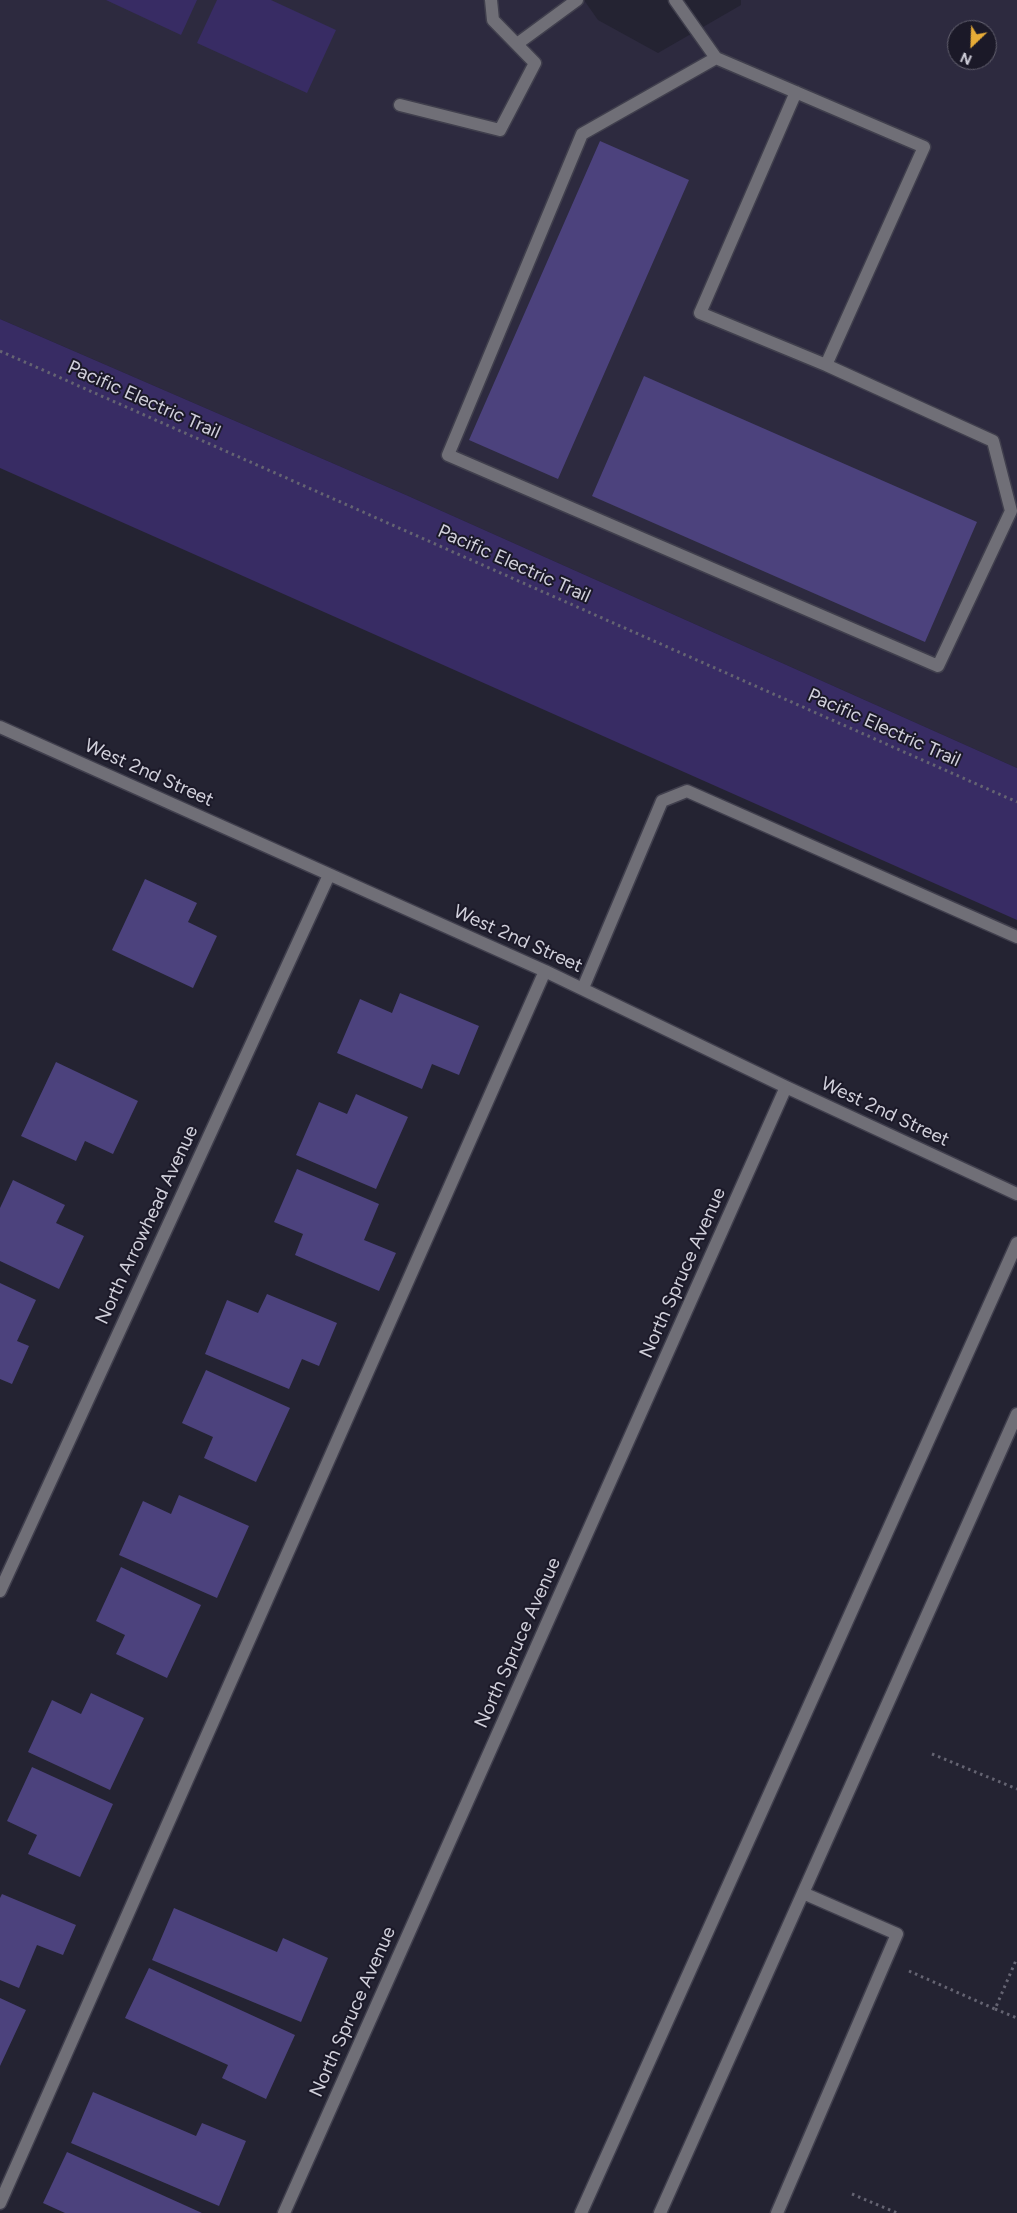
<!DOCTYPE html>
<style>
body{margin:0}
#map{position:relative;width:1017px;height:2213px;overflow:hidden;background:#242332;font-family:Figtree,sans-serif}
canvas{display:block}
.north{position:absolute;left:947px;top:20px;width:50px;height:50px;box-sizing:border-box;background:#1b1928;border:1px solid #646270;border-radius:50%;rotate:204deg;font-size:14px;font-weight:700;line-height:20px;text-align:center;color:#d1d0db}
.north::after{content:'';display:block;margin:auto;width:18px;height:22px;background:#e7ac37;clip-path:polygon(50% 0,100% 100%,50% 72%,0 100%)}
</style>
<div id="map">
<canvas width="1017" height="2213"></canvas>
<div class="north">N</div>
</div>
<script>
const ctx = document.querySelector('canvas').getContext('2d');
ctx.lineJoin = 'round';
function paint(path, color) {
  ctx.fillStyle = color;
  ctx.fill(path, 'evenodd');
}
function toPath(rows) {
  const path = new Path2D();
  for (const r of rows) {
    path.moveTo(r[0], r[1]);
    for (let i = 2; i < r.length; i += 2) path.lineTo(r[i], r[i + 1]);
  }
  return path;
}
function trace(path, color, width, dash) {
  ctx.strokeStyle = color;
  ctx.lineWidth = width;
  ctx.lineCap = dash ? 'butt' : 'round';
  ctx.setLineDash(dash || []);
  ctx.stroke(path);
}
function label(font, color, halo, rows, align = 'center') {
  ctx.font = font + ' Figtree,sans-serif';
  ctx.lineWidth = 4;
  ctx.setLineDash([]);
  ctx.textBaseline = 'middle';
  ctx.strokeStyle = halo;
  ctx.fillStyle = color;
  for (const [text, x, y, turn = 0] of rows) {
    ctx.save();
    ctx.translate(x, y);
    ctx.rotate((+turn || 0) * Math.PI / 180);
    ctx.textAlign = isNaN(turn) ? turn : align;
    if (halo) ctx.strokeText(text, 0, 0);
    ctx.fillText(text, 0, 0);
    ctx.restore();
  }
}
const built = toPath([
 [0,0,584,0,598,20,658,53,741,5,741,0,1017,0,1017,768,406,495,0,319],
 [957,30,987,30,987,60,957,60]
]);
const green = toPath([
 [106,0,197,0,181,35],
 [217,0,271,0,336,30,307,93,197,43],
 [0,319,406,495,1017,768,1017,920,0,468]
]);
const building = toPath([
 [600,141,689,180,558,479,469,440],
 [644,376,977,522,925,642,592,496],
 [145,879,197,903,188,922,217,936,193,988,112,950],
 [400,993,479,1026,459,1075,432,1064,422,1089,337,1053,360,999,392,1013],
 [56,1062,138,1101,113,1154,85,1141,76,1161,21,1136],
 [356,1094,408,1117,376,1189,296,1155,319,1102,347,1114],
 [297,1169,379,1204,364,1240,396,1253,379,1291,295,1255,303,1234,274,1222],
 [13,1180,65,1205,56,1223,84,1236,59,1289,0,1261,0,1208],
 [0,1283,36,1300,17,1341,29,1346,12,1384,0,1379],
 [267,1294,337,1323,319,1366,302,1359,289,1389,205,1354,227,1300,258,1313],
 [206,1370,290,1408,256,1482,204,1458,213,1437,182,1423],
 [179,1495,249,1526,217,1598,119,1555,143,1501,171,1514],
 [121,1567,201,1605,167,1678,116,1654,125,1635,96,1621],
 [91,1693,144,1718,110,1790,28,1752,52,1700,81,1714],
 [32,1767,113,1804,80,1877,28,1854,37,1835,7,1821],
 [2,1894,76,1925,63,1955,37,1945,19,1988,0,1980,0,1898],
 [174,1908,277,1952,283,1938,328,1958,301,2022,152,1960],
 [149,1968,295,2035,266,2099,222,2078,228,2065,125,2018],
 [0,1998,26,2010,0,2066],
 [93,2092,196,2136,202,2123,246,2141,219,2206,71,2143],
 [67,2152,202,2213,65,2213,43,2203]
]);
const path = toPath([
 [0,351,1017,802],
 [932,1754,1017,1789],
 [909,1971,995,2009,1017,1958],
 [995,2009,1017,2018],
 [852,2194,897,2213]
]);
const minor = toPath([
 [675,0,716,58,924,147,826,365,993,441,1011,511,938,666,448,455,582,134,716,58],
 [517,44,577,0],
 [796,92,700,313,826,365],
 [400,105,500,130,535,63,493,20,491,0],
 [0,727,545,971,786,1087,1017,1194],
 [583,988,662,801,687,791,1017,937],
 [0,1591,329,875],
 [0,2203,545,971],
 [284,2213,786,1087],
 [581,2213,1017,1243],
 [660,2213,1017,1414],
 [777,2213,897,1934,803,1893]
]);
const streetNames = [
 ["Pacific Electric Trail",144,400,24],
 ["Pacific Electric Trail",514,564,24],
 ["Pacific Electric Trail",884,728,24],
 ["West 2nd Street",149,773,24],
 ["West 2nd Street",518,939,24],
 ["West 2nd Street",885,1112,25],
 ["North Arrowhead Avenue",147,1225,-65],
 ["North Spruce Avenue",683,1273,-66],
 ["North Spruce Avenue",518,1643,-66],
 ["North Spruce Avenue",353,2012,-66]
];
paint(built, '#2d2a3f');
paint(green, '#382c64');
paint(building, '#4c427d');
trace(minor, '#403f4d', 15);
trace(path, '#656472', 3, [2.5, 4]);
trace(minor, '#706f77', 12);
label('19px', '#d1d0db', '#1b1928', streetNames);
</script>
